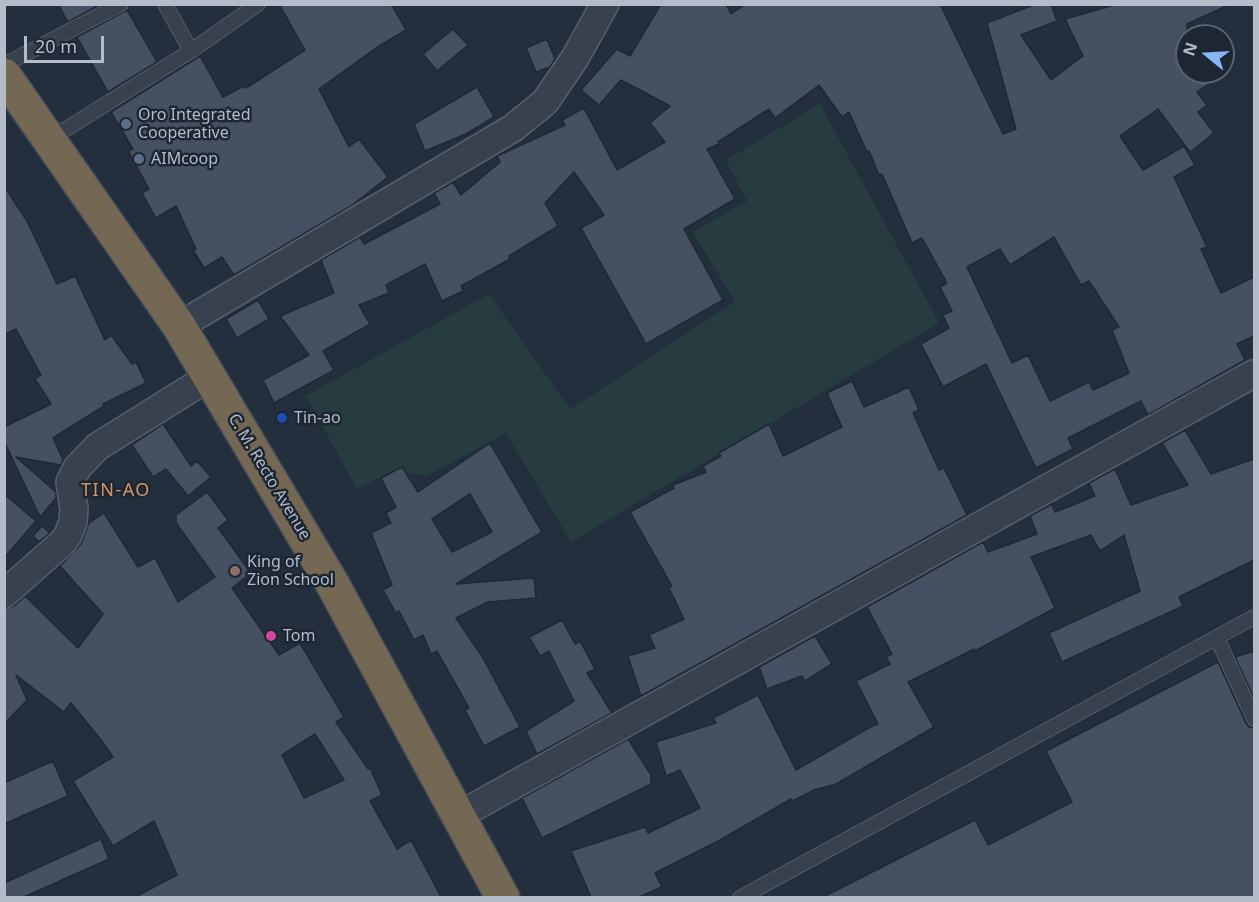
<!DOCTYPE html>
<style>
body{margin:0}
#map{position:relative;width:1259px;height:902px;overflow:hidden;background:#242f3e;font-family:"Noto Sans",sans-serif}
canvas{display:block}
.frame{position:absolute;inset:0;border:6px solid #b4bcc9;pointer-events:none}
.north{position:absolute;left:1175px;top:24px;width:60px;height:60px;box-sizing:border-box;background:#1d2633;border:2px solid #59626f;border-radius:50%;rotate:288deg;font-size:16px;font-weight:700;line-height:24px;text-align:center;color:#b4bcc9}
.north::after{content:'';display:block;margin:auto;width:21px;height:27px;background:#8ab4f8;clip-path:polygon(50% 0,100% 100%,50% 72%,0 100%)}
.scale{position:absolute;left:24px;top:36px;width:80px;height:27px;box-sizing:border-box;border:3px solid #b4bcc9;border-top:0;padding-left:8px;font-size:18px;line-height:21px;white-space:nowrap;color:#b4bcc9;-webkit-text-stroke:4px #1d2633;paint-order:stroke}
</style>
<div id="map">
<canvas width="1259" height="902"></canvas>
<div class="frame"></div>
<div class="north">N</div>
<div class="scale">20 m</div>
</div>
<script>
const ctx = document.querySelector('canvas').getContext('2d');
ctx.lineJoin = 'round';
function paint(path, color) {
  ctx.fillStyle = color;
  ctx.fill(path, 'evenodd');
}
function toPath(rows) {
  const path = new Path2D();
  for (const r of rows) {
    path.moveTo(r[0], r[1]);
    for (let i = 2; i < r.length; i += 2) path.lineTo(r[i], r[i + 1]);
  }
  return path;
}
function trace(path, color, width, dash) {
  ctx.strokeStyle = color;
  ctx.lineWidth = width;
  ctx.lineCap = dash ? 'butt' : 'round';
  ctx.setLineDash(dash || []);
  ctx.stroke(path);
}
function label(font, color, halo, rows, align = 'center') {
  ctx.font = font + ' "Noto Sans",sans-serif';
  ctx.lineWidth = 5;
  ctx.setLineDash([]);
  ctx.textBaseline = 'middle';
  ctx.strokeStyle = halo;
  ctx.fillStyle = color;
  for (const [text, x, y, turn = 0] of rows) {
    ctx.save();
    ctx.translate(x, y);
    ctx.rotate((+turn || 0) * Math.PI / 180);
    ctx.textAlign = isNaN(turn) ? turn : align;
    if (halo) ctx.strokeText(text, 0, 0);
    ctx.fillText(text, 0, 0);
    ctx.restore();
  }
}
const green = toPath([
 [820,104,939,323,571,542,506,433,426,476,394,471,357,489,306,396,489,294,570,409,735,302,693,232,747,201,726,160]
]);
const building = toPath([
 [58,4,101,4,68,22,58,4],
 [279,4,391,4,406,30,376,48,319,89,349,147,359,139,388,177,351,206,234,275,222,257,204,268,193,250,196,249,176,206,156,218,142,193,149,189,128,151,133,149,111,112,200,56,223,97,244,86,246,88,305,50,279,4],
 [661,4,726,4,731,14,746,4,940,4,1003,134,1016,129,987,23,1036,4,1051,4,1057,21,1021,35,1051,80,1083,56,1065,19,1118,4,1231,4,1187,24,1187,72,1228,72,1197,92,1207,105,1198,112,1214,133,1190,152,1158,109,1120,136,1143,170,1184,146,1195,165,1174,177,1207,247,1201,249,1221,293,1254,277,1254,336,1237,344,1245,360,1148,415,1141,401,1068,438,1073,449,1036,468,986,364,943,387,921,344,949,328,943,315,952,311,940,287,947,283,922,238,912,243,882,174,879,175,869,151,867,152,849,112,842,117,819,85,775,118,769,109,718,142,719,144,707,149,735,199,684,229,723,300,646,344,581,228,604,215,574,172,545,203,558,226,509,256,510,259,461,286,463,291,442,301,425,264,386,285,389,293,359,305,370,324,323,351,334,370,274,403,263,380,309,355,280,316,334,293,321,260,360,237,364,244,440,204,434,193,453,182,461,195,500,162,497,156,565,125,562,120,584,108,617,170,665,142,650,123,670,106,621,80,599,105,581,90,617,49,630,56,661,4],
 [1054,237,1081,285,1089,281,1119,327,1112,330,1129,373,1093,390,1089,382,1050,401,1028,355,1012,363,967,267,1000,249,1010,265,1054,237],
 [127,10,157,62,108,92,77,37,127,10],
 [453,29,468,45,437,71,423,54,453,29],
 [547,39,555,59,550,67,536,72,526,48,547,39],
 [477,87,494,117,466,134,425,151,414,124,477,87],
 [4,186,27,221,57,284,75,276,105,340,111,335,132,364,136,362,146,383,103,404,104,406,53,438,63,460,61,465,16,457,56,492,56,498,40,517,4,441,4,427,51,404,35,379,41,375,16,329,4,335,4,186],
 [258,300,269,319,237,338,226,319,258,300],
 [852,381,864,407,909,387,919,410,913,413,939,470,944,468,967,515,641,696,628,656,655,648,649,635,684,619,669,588,672,586,630,512,674,488,673,485,706,472,703,466,721,456,719,453,769,424,783,456,842,427,827,393,852,381],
 [163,424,191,466,197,461,211,477,188,496,166,469,153,477,132,445,163,424],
 [1185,430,1211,474,1254,459,1254,560,1179,597,1183,606,1062,662,1049,633,1140,591,1124,535,1100,551,1091,535,1031,557,1055,608,975,651,974,649,908,682,934,727,836,784,814,790,793,801,791,799,720,840,655,873,662,887,639,897,591,897,571,851,645,827,648,833,700,808,680,770,666,776,656,742,716,723,713,718,758,695,796,770,872,726,878,724,856,681,890,664,886,657,892,654,867,607,983,542,988,552,1037,534,1030,516,1052,504,1055,512,1095,496,1089,483,1115,469,1131,505,1188,485,1162,443,1185,430],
 [490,443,542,532,456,584,534,578,536,598,488,602,456,618,483,658,520,727,484,746,465,710,469,708,437,651,431,654,423,635,414,640,399,611,396,613,383,590,392,585,371,533,391,523,386,513,396,507,381,478,402,467,418,492,490,443],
 [470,494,492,532,452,552,432,519,470,494],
 [207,492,228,520,218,528,251,573,232,588,279,655,300,643,344,717,336,722,368,769,370,768,382,795,370,801,397,849,411,840,441,897,135,897,177,875,154,821,113,846,73,781,113,757,101,740,71,703,64,712,16,675,27,700,5,723,4,609,14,606,25,596,78,648,103,614,60,566,81,544,89,523,104,513,138,567,155,558,178,602,215,577,176,523,176,515,207,492],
 [315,734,344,780,304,798,282,755,315,734],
 [4,494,36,521,4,558,4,494],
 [42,526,50,533,39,542,33,536,42,526],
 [562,620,575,644,580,641,595,669,587,673,612,713,537,754,526,731,574,701,549,651,540,656,529,637,562,620],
 [815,636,832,664,805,681,802,676,767,689,759,667,815,636],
 [1254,651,1254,698,1235,657,1254,651],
 [1218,662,1246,723,1249,727,1254,728,1254,897,823,897,975,820,988,845,1072,802,1046,751,1218,662],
 [628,739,651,775,651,784,542,838,522,798,628,739],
 [53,761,68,796,4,824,4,783,53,761],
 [101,839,109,859,24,897,4,897,4,883,101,839]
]);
const lane = toPath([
 [165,4,191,51],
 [4,65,121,4],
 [50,139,191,51,258,4],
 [1217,638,1254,719],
 [740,898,1254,617]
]);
const street = toPath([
 [179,326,513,128,545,102,575,58,605,4],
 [4,594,62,543,68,535,73,522,74,509,70,482,77,468,97,447,209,377],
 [458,816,1253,374]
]);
const highway = toPath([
 [4,75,179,326,333,585,503,898]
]);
const markers = [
 [126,124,6,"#5c6f8a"],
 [139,159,6,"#5c6f8a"],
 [282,418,6,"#1a4fb4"],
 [235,571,6,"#8d6e63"],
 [271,636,6,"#d1479c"]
];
const poiNames = [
 ["Oro Integrated",138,115],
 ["Cooperative",138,133],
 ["AIMcoop",151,159],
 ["Tin-ao",294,418],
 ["King of",247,562],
 ["Zion School",247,580],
 ["Tom",283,636]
];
const streetNames = [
 ["C. M. Recto Avenue",269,477,59]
];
const neighbourhoodNames = [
 ["TIN-AO",116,491]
];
paint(green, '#263c3f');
paint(building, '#455162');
trace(building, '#1f2835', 1.5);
trace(lane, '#565f6c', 16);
trace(street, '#565f6c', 30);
trace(highway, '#434c59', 36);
trace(lane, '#38414e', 14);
trace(street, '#38414e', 27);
trace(highway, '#746855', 33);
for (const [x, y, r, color] of markers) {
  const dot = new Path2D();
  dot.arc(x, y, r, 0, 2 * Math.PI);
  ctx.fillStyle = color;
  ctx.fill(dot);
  trace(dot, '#1d2633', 2);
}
label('16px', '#b4bcc9', '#1d2633', poiNames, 'left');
label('16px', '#b4bcc9', '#1d2633', streetNames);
ctx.letterSpacing = '1.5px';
label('18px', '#d59563', '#1d2633', neighbourhoodNames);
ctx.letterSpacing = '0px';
</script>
